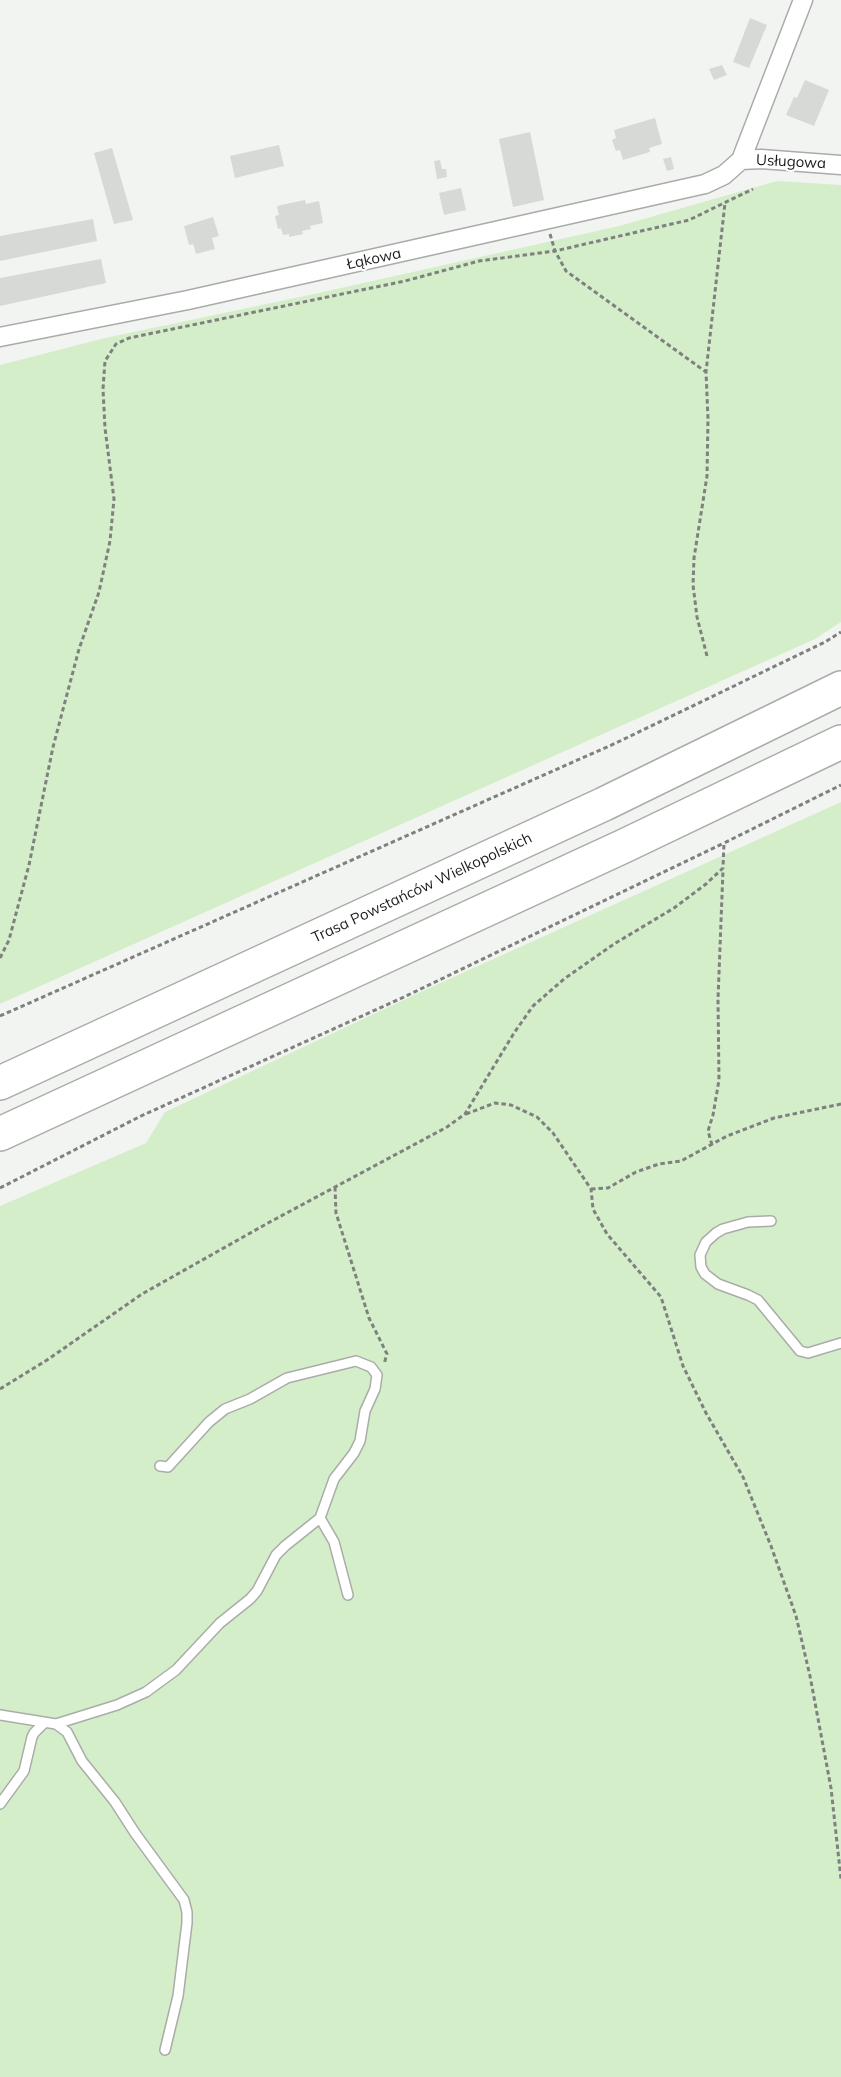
<!DOCTYPE html>
<meta charset="utf-8">
<style>
body{margin:0}
canvas{display:block;background:#f2f4f1}
</style>
<canvas width="841" height="2077"></canvas>
<script>
const ctx = document.querySelector('canvas').getContext('2d');
ctx.lineJoin = 'round';
function paint(path, color) {
  ctx.fillStyle = color;
  ctx.fill(path, 'evenodd');
}
function toPath(rows) {
  const path = new Path2D();
  for (const r of rows) {
    path.moveTo(r[0], r[1]);
    for (let i = 2; i < r.length; i += 2) path.lineTo(r[i], r[i + 1]);
  }
  return path;
}
function trace(path, color, width, dash) {
  ctx.strokeStyle = color;
  ctx.lineWidth = width;
  ctx.lineCap = dash ? 'butt' : 'round';
  ctx.setLineDash(dash || []);
  ctx.stroke(path);
}
function label(font, color, halo, rows, align = 'center') {
  ctx.font = font + ' Mulish,sans-serif';
  ctx.lineWidth = 4.5;
  ctx.setLineDash([]);
  ctx.textBaseline = 'middle';
  ctx.strokeStyle = halo;
  ctx.fillStyle = color;
  for (const [text, x, y, turn = 0] of rows) {
    ctx.save();
    ctx.translate(x, y);
    ctx.rotate((+turn || 0) * Math.PI / 180);
    ctx.textAlign = isNaN(turn) ? turn : align;
    if (halo) ctx.strokeText(text, 0, 0);
    ctx.fillText(text, 0, 0);
    ctx.restore();
  }
}
const green = toPath([
 [777,181,841,185,841,622,815,639,0,1004,0,365,105,338,314,294,619,226],
 [841,802,841,2077,0,2077,0,1206,146,1143,165,1112,427,989]
]);
const building = toPath([
 [750,18,767,25,749,68,733,62],
 [722,65,727,75,714,80,709,69],
 [805,80,829,90,814,126,786,115,794,97,797,98],
 [655,118,662,144,649,148,650,152,623,160,620,150,616,151,612,140,616,138,614,130],
 [530,132,544,200,513,207,499,139],
 [279,145,284,166,235,178,230,156],
 [112,148,133,220,114,224,94,153],
 [671,157,674,169,667,171,663,159],
 [440,160,442,169,446,169,447,177,437,179,434,161],
 [461,188,466,210,444,215,439,193],
 [305,200,306,204,319,201,323,223,310,226,311,229,302,231,303,234,289,237,289,234,283,235,281,228,278,229,275,216,279,215,277,206],
 [213,217,219,236,212,238,215,249,196,254,193,244,189,245,184,226],
 [93,219,97,241,0,261,0,236],
 [101,259,106,283,0,306,0,278]
]);
const path = toPath([
 [550,234,555,251,566,271,706,372],
 [707,656,697,617,693,585,694,558,707,476,708,419,706,372,725,203],
 [0,958,9,940,29,865,53,747,79,649,99,592,110,541,114,499,105,428,103,389,105,361,116,344,129,338,405,281,479,261,555,251,689,220,753,189],
 [0,1016,616,743,825,642,841,632],
 [466,1114,495,1103,511,1105,537,1117,553,1133,591,1189,593,1209,607,1234,661,1297,683,1366,706,1413,743,1477,771,1546,796,1616,810,1676,831,1788,841,1879],
 [712,1145,708,1131,713,1115,719,1080,718,999,723,870],
 [335,1187,336,1213,369,1318,387,1354,384,1364],
 [0,1188,141,1116,404,997,724,843],
 [591,1189,608,1188,636,1172,659,1164,681,1161,727,1136,774,1118,841,1104],
 [0,1389,47,1360,142,1294,268,1223,447,1127,465,1114,514,1033,533,1006,564,979,614,944,674,908,706,884,723,868,724,843,841,785]
]);
const lane = toPath([
 [771,1221,748,1222,723,1229,716,1233,706,1242,700,1255,701,1267,705,1274,718,1284,748,1295,758,1300,800,1351,808,1353,841,1343],
 [320,1518,334,1542,348,1595],
 [0,1715,56,1724,67,1732,82,1761,115,1802,135,1833,184,1900,187,1912,187,1923,178,1996,165,2050],
 [56,1724,117,1705,146,1692,176,1670,220,1623,250,1599,257,1591,276,1555,285,1546,320,1518,334,1479,354,1453,360,1441,365,1411,375,1389,377,1375,371,1367,356,1361,287,1378,250,1399,225,1409,209,1422,168,1467,160,1466],
 [0,1804,24,1771,32,1737,34,1733,44,1723]
]);
const street = toPath([
 [741,160,761,159,841,165],
 [0,337,188,300,705,184,724,175,741,160,803,0]
]);
const highway = toPath([
 [0,1083,604,804,841,688],
 [0,1134,624,846,841,742]
]);
const streetNames = [
 ["Usługowa",791,162,3],
 ["Łąkowa",374,259,-12],
 ["Trasa Powstańców Wielkopolskich",422,888,-25]
];
paint(green, '#d5eeca');
paint(building, '#d7d9d6');
trace(lane, '#aaaca9', 12);
trace(street, '#aaaca9', 21);
trace(highway, '#aaaca9', 36);
trace(path, '#7f817f', 3, [4.5, 3]);
trace(lane, '#fff', 9);
trace(street, '#fff', 18);
trace(highway, '#fff', 33);
label('15px', '#1a1b1a', '#fff', streetNames);
</script>
